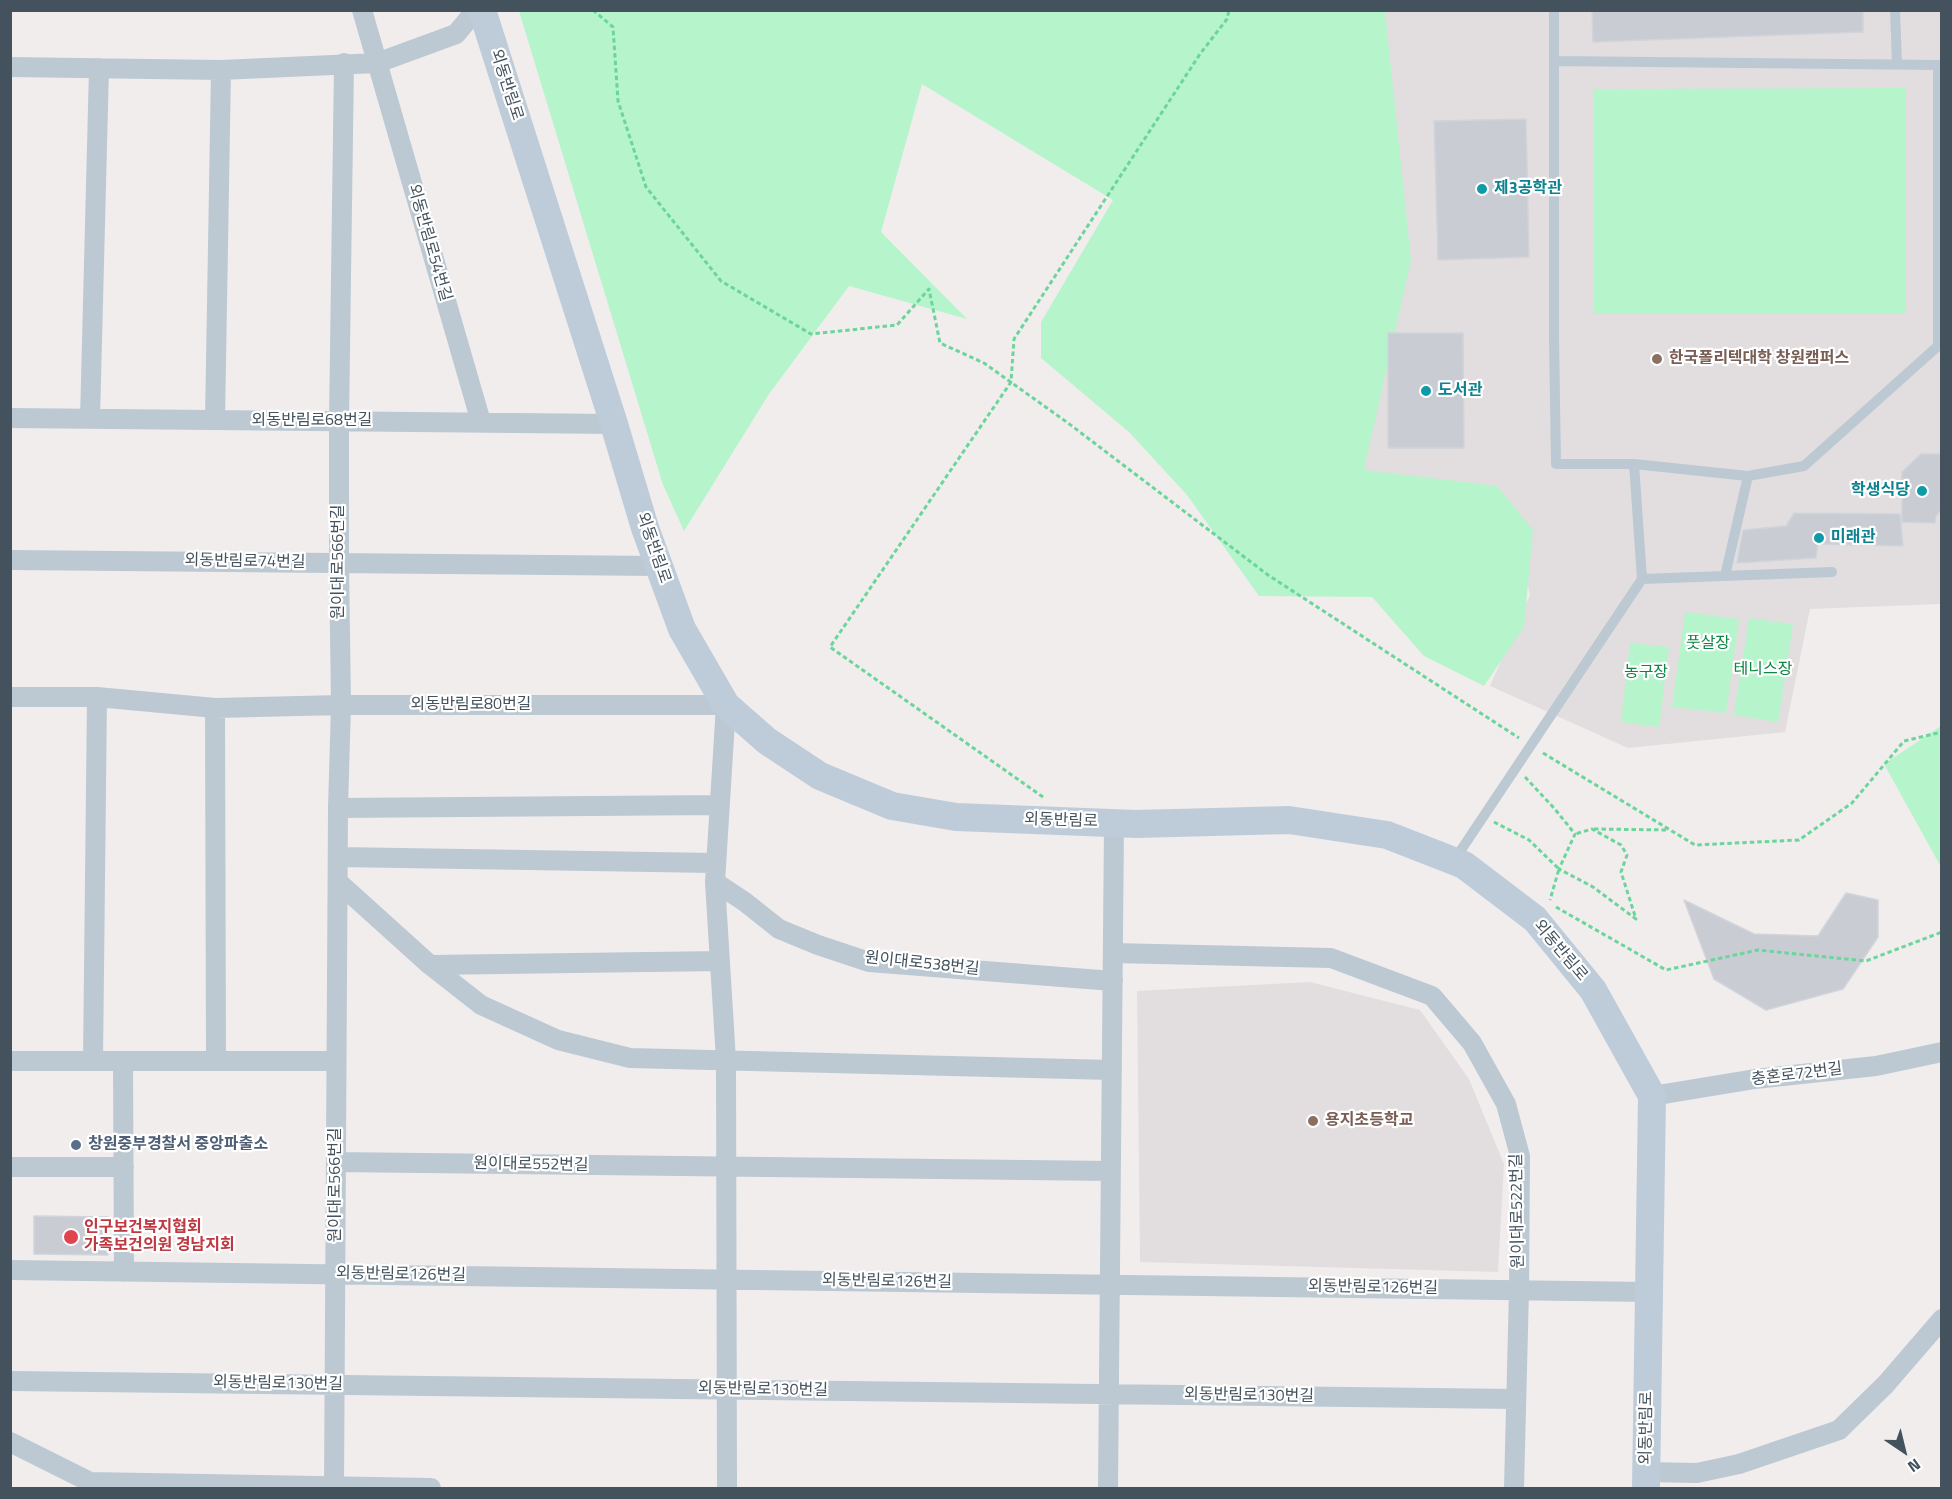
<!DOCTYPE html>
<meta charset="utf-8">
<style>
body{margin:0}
#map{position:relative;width:1952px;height:1499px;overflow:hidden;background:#f1eded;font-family:"Titillium Web",sans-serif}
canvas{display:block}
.frame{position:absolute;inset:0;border:12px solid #44525d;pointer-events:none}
.north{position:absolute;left:1874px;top:1421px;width:60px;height:60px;-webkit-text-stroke:4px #fff;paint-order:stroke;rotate:145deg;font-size:16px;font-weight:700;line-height:24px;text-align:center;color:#44525d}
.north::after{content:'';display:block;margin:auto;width:21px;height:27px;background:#44525d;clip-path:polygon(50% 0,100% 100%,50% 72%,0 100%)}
</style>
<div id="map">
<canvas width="1952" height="1499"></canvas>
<div class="frame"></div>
<div class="north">N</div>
</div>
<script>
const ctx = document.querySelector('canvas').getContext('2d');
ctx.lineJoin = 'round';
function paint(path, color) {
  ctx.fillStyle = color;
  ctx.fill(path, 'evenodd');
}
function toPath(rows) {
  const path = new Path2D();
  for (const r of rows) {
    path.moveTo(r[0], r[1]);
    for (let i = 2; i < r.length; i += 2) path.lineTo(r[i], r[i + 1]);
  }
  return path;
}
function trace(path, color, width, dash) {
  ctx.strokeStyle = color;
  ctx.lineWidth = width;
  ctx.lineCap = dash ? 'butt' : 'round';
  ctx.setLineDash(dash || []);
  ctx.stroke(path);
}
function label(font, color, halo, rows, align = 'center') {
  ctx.font = font + ' "Titillium Web","Noto Sans KR",sans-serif';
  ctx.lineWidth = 4.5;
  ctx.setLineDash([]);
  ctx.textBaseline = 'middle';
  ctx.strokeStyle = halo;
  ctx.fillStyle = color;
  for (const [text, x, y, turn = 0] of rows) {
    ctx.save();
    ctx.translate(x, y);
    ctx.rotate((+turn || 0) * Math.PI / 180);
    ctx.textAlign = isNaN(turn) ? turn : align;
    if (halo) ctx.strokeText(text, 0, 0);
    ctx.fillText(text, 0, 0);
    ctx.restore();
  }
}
const education = toPath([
 [1373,11,1941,11,1941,604,1810,609,1785,732,1628,748,1490,686,1530,595,1510,512,1343,477],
 [1310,982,1420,1010,1469,1079,1504,1164,1498,1272,1140,1262,1137,991]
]);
const green = toPath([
 [519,11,1385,11,1411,260,1364,470,1497,486,1533,530,1524,627,1484,686,1424,656,1372,597,1259,596,1187,495,1129,432,1041,358,1041,322,1113,200,922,84,881,232,967,319,849,286,769,394,684,531,663,485],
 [1906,88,1906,314,1593,314,1593,89],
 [1685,612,1739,619,1726,713,1672,707],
 [1749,618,1793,624,1778,722,1734,715],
 [1630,643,1669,647,1659,727,1621,722],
 [1941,726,1941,867,1884,764]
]);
const building = toPath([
 [1592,10,1863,10,1863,32,1593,42,1592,10],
 [1526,119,1529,257,1438,260,1434,121,1526,119],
 [1388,333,1463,333,1464,448,1388,448,1388,333],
 [1921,454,1941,454,1941,510,1936,516,1935,523,1902,522,1902,472,1921,454],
 [1794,513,1900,514,1903,546,1818,544,1816,558,1737,563,1743,530,1786,526,1794,513],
 [1846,893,1878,900,1878,937,1843,989,1766,1010,1714,979,1684,900,1754,934,1818,936,1846,893],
 [34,1216,108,1217,108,1255,34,1254,34,1216]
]);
const path = toPath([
 [593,10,613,27,618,101,646,187,721,281,811,334,897,325,929,289,940,343,984,363,1068,423,1268,575,1519,738],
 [1543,753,1695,845,1799,840,1852,803,1904,741,1942,732],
 [1525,777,1554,808,1575,834,1559,869,1593,887,1636,919,1621,872,1627,855,1621,845,1592,829,1575,834],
 [1043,797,830,647,1011,382,1014,339,1200,54,1227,19,1229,10],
 [1494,822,1529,840,1559,869,1550,900],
 [1594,829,1668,830],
 [1556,907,1666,970,1758,950,1866,961,1942,932]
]);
const lane = toPath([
 [1554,10,1554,337,1556,464,1634,464,1748,476,1804,466,1938,346,1938,65,1554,61],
 [1895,10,1897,64],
 [1725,576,1748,476],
 [1642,579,1832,572],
 [1461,850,1642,579,1634,464]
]);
const street = toPath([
 [362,10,481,422],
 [10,67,221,70,377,63,456,34,476,10],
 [10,418,614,424],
 [90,419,99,68],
 [215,420,221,70],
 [10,560,659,566],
 [10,697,97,697,215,708,341,705,726,705,715,882,726,1060,727,1488],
 [215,708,216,1061],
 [338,808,719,805],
 [338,857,715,863],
 [338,882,430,965,481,1005,558,1040,630,1058,1112,1070],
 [715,882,745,902,779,929,818,945,869,962,1113,981],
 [1113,953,1331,958,1432,996,1472,1043,1506,1104,1520,1156,1519,1290,1514,1488],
 [430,965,720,961],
 [10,1061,336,1061],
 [93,1061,97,697],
 [123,1061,124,1272],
 [1652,1096,1755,1079,1876,1066,1942,1052],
 [336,1162,1111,1171],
 [10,1167,124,1167],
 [10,1270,1649,1292],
 [10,1381,1516,1399],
 [10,1442,100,1487],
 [1646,1472,1697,1473,1739,1464,1839,1430,1886,1384,1942,1319],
 [90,1482,431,1488],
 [334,1488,338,808,341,705,339,563,339,421,344,63],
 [1108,1488,1114,823]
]);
const secondary = toPath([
 [482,10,614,424,645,528,682,629,726,705,767,741,820,776,892,806,956,817,1136,824,1289,820,1387,835,1464,865,1535,919,1593,990,1652,1096,1646,1488]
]);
const markers = [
 [1482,189,6,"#0f9aa8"],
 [1657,359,6,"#8d6e63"],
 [1426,391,6,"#0f9aa8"],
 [1922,491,6,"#0f9aa8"],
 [1819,538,6,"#0f9aa8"],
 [1313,1121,6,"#8d6e63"],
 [76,1145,6,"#5c6f8a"],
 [71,1237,8,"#e0444e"]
];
const streetNames = [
 ["외동반림로",506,85,72],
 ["외동반림로54번길",429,243,74],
 ["외동반림로68번길",312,421],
 ["외동반림로",653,548,71],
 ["외동반림로74번길",245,562,1],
 ["원이대로566번길",339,562,-90],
 ["외동반림로80번길",471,705],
 ["외동반림로",1061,821,2],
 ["외동반림로",1560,951,50],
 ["원이대로538번길",922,964,6],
 ["충혼로72번길",1797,1075,-7],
 ["원이대로552번길",531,1165,1],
 ["원이대로566번길",336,1185,-90],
 ["원이대로522번길",1518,1211,-91],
 ["외동반림로126번길",401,1275,1],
 ["외동반림로126번길",887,1282,1],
 ["외동반림로126번길",1373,1288,1],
 ["외동반림로130번길",278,1384,1],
 ["외동반림로130번길",763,1390,1],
 ["외동반림로130번길",1249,1396,1],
 ["외동반림로",1647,1428,-89]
];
const cultureNames = [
 ["제3공학관",1494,189],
 ["도서관",1438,391],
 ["학생식당",1910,491,"right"],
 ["미래관",1831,538]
];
const educationNames = [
 ["한국폴리텍대학 창원캠퍼스",1669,359],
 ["용지초등학교",1325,1121]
];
const parkNames = [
 ["풋살장",1708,644],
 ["테니스장",1763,670],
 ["농구장",1646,673]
];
const serviceNames = [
 ["창원중부경찰서 중앙파출소",88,1145]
];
const healthNames = [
 ["인구보건복지협회",84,1228],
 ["가족보건의원 경남지회",84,1246]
];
paint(education, '#e2dedf');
paint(green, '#b6f4cb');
paint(building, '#c9cdd3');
trace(building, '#d1d4da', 1.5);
trace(path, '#6bd59c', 3, [4.5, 3]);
trace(lane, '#bcc9d2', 10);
trace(street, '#bcc9d2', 20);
trace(secondary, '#beccd9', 28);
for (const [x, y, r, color] of markers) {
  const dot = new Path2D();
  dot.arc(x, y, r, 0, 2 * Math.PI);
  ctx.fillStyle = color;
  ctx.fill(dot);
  trace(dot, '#fff', 2);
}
label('16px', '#44525d', '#fff', streetNames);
label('bold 16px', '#0d838f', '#fff', cultureNames, 'left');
label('bold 16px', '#785e54', '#fff', educationNames, 'left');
label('16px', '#0d8644', '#fff', parkNames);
label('bold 16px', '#4e5e75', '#fff', serviceNames, 'left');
label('bold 16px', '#be3a42', '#fff', healthNames, 'left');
</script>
